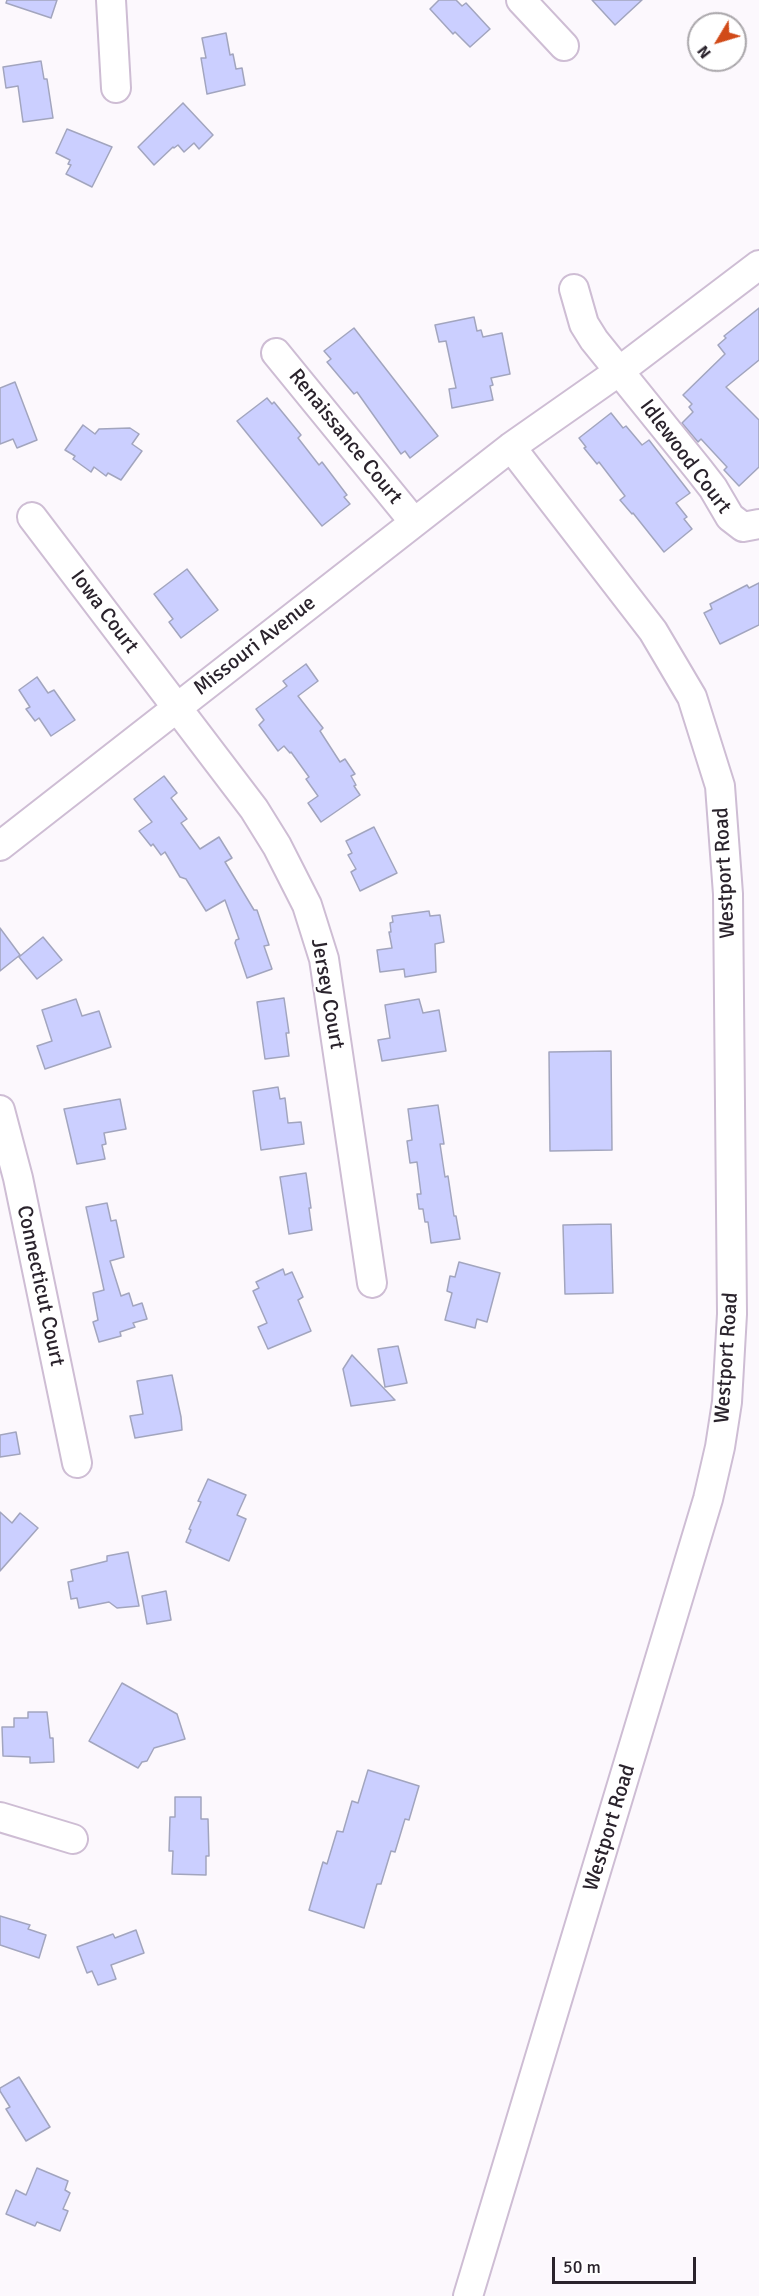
<!DOCTYPE html>
<style>
body{margin:0}
#map{position:relative;width:759px;height:2296px;overflow:hidden;background:#fcf8fd;font-family:Signika,sans-serif}
canvas{display:block}
.north{position:absolute;left:687px;top:12px;width:60px;height:60px;box-sizing:border-box;background:#fff;border:2px solid #aaa7ab;border-radius:50%;rotate:232deg;font-size:16px;font-weight:700;line-height:24px;text-align:center;color:#2a232c}
.north::after{content:'';display:block;margin:auto;width:21px;height:27px;background:#d14a18;clip-path:polygon(50% 0,100% 100%,50% 72%,0 100%)}
.scale{position:absolute;left:552px;top:2257px;width:144px;height:27px;box-sizing:border-box;border:3px solid #2a232c;border-top:0;padding-left:8px;font-size:18px;line-height:21px;white-space:nowrap;color:#2a232c;-webkit-text-stroke:4px #fff;paint-order:stroke}
</style>
<div id="map">
<canvas width="759" height="2296"></canvas>
<div class="north">N</div>
<div class="scale">50 m</div>
</div>
<script>
const ctx = document.querySelector('canvas').getContext('2d');
ctx.lineJoin = 'round';
function paint(path, color) {
  ctx.fillStyle = color;
  ctx.fill(path, 'evenodd');
}
function toPath(rows) {
  const path = new Path2D();
  for (const r of rows) {
    path.moveTo(r[0], r[1]);
    for (let i = 2; i < r.length; i += 2) path.lineTo(r[i], r[i + 1]);
  }
  return path;
}
function trace(path, color, width, dash) {
  ctx.strokeStyle = color;
  ctx.lineWidth = width;
  ctx.lineCap = dash ? 'butt' : 'round';
  ctx.setLineDash(dash || []);
  ctx.stroke(path);
}
function label(font, color, halo, rows, align = 'center') {
  ctx.font = font + ' Signika,sans-serif';
  ctx.lineWidth = 4.5;
  ctx.setLineDash([]);
  ctx.textBaseline = 'middle';
  ctx.strokeStyle = halo;
  ctx.fillStyle = color;
  for (const [text, x, y, turn = 0] of rows) {
    ctx.save();
    ctx.translate(x, y);
    ctx.rotate((+turn || 0) * Math.PI / 180);
    ctx.textAlign = isNaN(turn) ? turn : align;
    if (halo) ctx.strokeText(text, 0, 0);
    ctx.fillText(text, 0, 0);
    ctx.restore();
  }
}
const building = toPath([
 [7,0,57,0,51,18,6,3,7,0],
 [439,0,456,0,462,6,466,3,490,29,470,47,455,32,453,34,430,9,439,0],
 [592,0,642,0,615,25,592,0],
 [226,33,230,55,233,54,236,69,242,68,245,85,207,94,201,58,206,58,202,38,226,33],
 [41,61,44,79,47,79,53,118,23,122,18,86,6,88,3,67,41,61],
 [183,103,213,135,199,149,194,143,184,152,178,145,174,148,173,147,154,165,138,147,183,103],
 [67,129,112,147,92,187,66,174,71,165,68,164,70,160,56,153,67,129],
 [759,308,759,360,726,387,759,420,759,467,739,486,724,470,727,467,701,439,698,442,682,423,693,412,689,407,692,404,683,395,725,354,718,345,726,338,724,336,759,308],
 [474,317,477,331,481,330,483,337,502,333,510,374,491,378,493,385,490,386,493,400,452,408,449,389,456,388,446,341,439,342,435,325,474,317],
 [354,328,438,436,410,458,405,451,401,454,357,392,354,394,327,362,331,359,324,351,354,328],
 [15,382,37,440,17,448,13,439,0,444,0,388,15,382],
 [267,398,272,404,274,402,301,435,298,438,319,465,322,462,347,495,344,497,350,504,322,526,237,421,267,398],
 [611,413,623,428,626,426,642,445,649,440,690,493,676,503,687,517,684,519,692,529,664,552,633,513,632,514,620,500,625,496,599,462,597,464,584,448,586,447,579,438,611,413],
 [83,425,95,434,99,429,130,428,139,434,132,444,142,451,121,480,108,473,106,476,94,467,91,472,73,459,75,456,65,450,83,425],
 [187,569,218,610,181,638,169,622,173,619,154,594,187,569],
 [759,583,759,625,720,644,704,613,712,609,710,604,747,585,749,588,759,583],
 [306,664,318,681,298,696,323,728,320,731,340,762,345,759,355,774,351,776,356,785,354,786,360,795,321,822,308,803,318,796,306,779,309,777,291,752,290,753,284,746,278,751,259,725,264,720,256,709,287,686,283,681,306,664],
 [37,677,48,693,54,690,75,720,51,736,39,718,35,721,26,709,30,707,19,690,37,677],
 [164,776,177,793,171,798,187,819,181,823,200,849,219,837,232,858,225,862,254,910,257,910,269,945,264,946,272,969,247,978,235,943,236,940,239,939,225,900,206,911,186,879,180,877,165,852,161,855,153,844,151,846,139,831,152,822,134,799,164,776],
 [374,827,397,873,360,891,351,872,356,869,348,855,352,853,346,841,374,827],
 [429,911,430,916,440,915,444,942,435,944,436,972,405,977,404,969,380,972,377,950,392,948,389,932,391,932,390,923,393,922,392,916,429,911],
 [0,928,20,955,0,971,0,928],
 [43,937,62,960,37,979,19,957,43,937],
 [284,998,289,1033,286,1033,289,1056,265,1059,257,1002,284,998],
 [76,999,82,1016,99,1011,111,1047,45,1069,37,1046,52,1041,42,1010,76,999],
 [419,999,423,1013,439,1010,446,1051,382,1061,378,1040,390,1038,385,1005,419,999],
 [611,1051,612,1150,550,1151,549,1052,611,1051],
 [278,1087,280,1099,285,1098,288,1123,301,1122,304,1144,261,1150,253,1091,278,1087],
 [120,1099,126,1129,104,1133,106,1144,102,1145,105,1159,77,1164,64,1109,120,1099],
 [438,1105,444,1144,440,1144,445,1177,448,1176,454,1216,456,1216,460,1239,431,1243,428,1222,425,1222,423,1209,419,1209,417,1194,421,1194,417,1162,410,1163,407,1141,412,1140,408,1109,438,1105],
 [306,1173,311,1208,309,1208,312,1230,289,1234,280,1177,306,1173],
 [107,1203,111,1221,116,1220,124,1257,110,1261,121,1296,129,1293,133,1306,142,1303,147,1319,133,1323,135,1327,120,1332,121,1336,99,1342,93,1322,98,1320,93,1293,104,1290,86,1207,107,1203],
 [611,1224,613,1293,565,1294,563,1225,611,1224],
 [459,1262,500,1273,487,1322,477,1319,475,1328,445,1320,452,1293,447,1291,450,1276,455,1277,459,1262],
 [283,1269,285,1275,292,1272,303,1297,298,1300,311,1331,268,1349,258,1327,267,1323,253,1291,259,1288,256,1282,283,1269],
 [398,1346,407,1383,385,1387,378,1349,398,1346],
 [352,1355,393,1398,395,1400,351,1406,343,1369,352,1355],
 [172,1375,181,1417,182,1430,135,1438,130,1416,143,1414,137,1381,172,1375],
 [16,1432,20,1454,0,1457,0,1435,16,1432],
 [208,1479,246,1495,237,1515,246,1519,229,1561,186,1542,191,1530,189,1529,201,1502,198,1501,208,1479],
 [0,1512,12,1523,20,1513,38,1528,0,1571,0,1512],
 [128,1552,139,1606,117,1608,109,1602,79,1608,77,1598,71,1599,68,1582,73,1581,71,1570,107,1561,107,1556,128,1552],
 [166,1591,171,1620,147,1624,142,1596,166,1591],
 [122,1683,177,1714,185,1739,154,1748,147,1761,142,1762,138,1768,89,1741,122,1683],
 [28,1712,47,1712,50,1738,53,1738,54,1762,30,1763,30,1757,3,1756,2,1727,14,1727,14,1718,28,1718,28,1712],
 [368,1770,419,1786,409,1820,405,1819,395,1852,391,1851,381,1884,377,1884,364,1928,309,1910,323,1862,327,1864,337,1831,343,1832,352,1801,358,1803,368,1770],
 [175,1797,201,1797,201,1819,208,1819,209,1856,206,1856,206,1875,172,1874,173,1851,169,1851,170,1817,175,1817,175,1797],
 [0,1916,30,1925,28,1929,46,1935,39,1958,0,1945,0,1916],
 [136,1930,144,1953,111,1965,116,1979,98,1985,92,1971,87,1973,77,1947,113,1934,115,1938,136,1930],
 [19,2077,50,2127,26,2141,6,2109,10,2107,0,2091,0,2088,19,2077],
 [37,2168,68,2181,65,2190,70,2193,63,2209,68,2211,60,2231,37,2222,35,2226,6,2214,16,2190,26,2195,37,2168]
]);
const minor = toPath([
 [111,0,116,88],
 [521,0,564,46],
 [574,289,584,324,594,340,699,470,713,488,730,517,743,527,759,524],
 [276,353,414,522],
 [32,517,254,809,277,846,307,905,324,959,372,1283],
 [0,846,511,447,618,372,759,265],
 [0,1110,18,1178,77,1463],
 [0,1817,73,1839],
 [468,2296,708,1499,720,1447,727,1402,732,1314,728,894,720,786,692,697,653,631,511,447]
]);
const streetNames = [
 ["Renaissance Court",345,437,51],
 ["Idlewood Court",685,457,53],
 ["Iowa Court",104,612,53],
 ["Missouri Avenue",255,646,-38],
 ["Westport Road",725,873,-93],
 ["Jersey Court",327,994,80],
 ["Connecticut Court",40,1286,78],
 ["Westport Road",727,1358,-86],
 ["Westport Road",610,1828,-73]
];
paint(building, '#cbcfff');
trace(building, '#a2a5be', 1.5);
trace(minor, '#cebdd4', 32);
trace(minor, '#fff', 28);
label('21px', '#2a232c', '#fff', streetNames);
</script>
